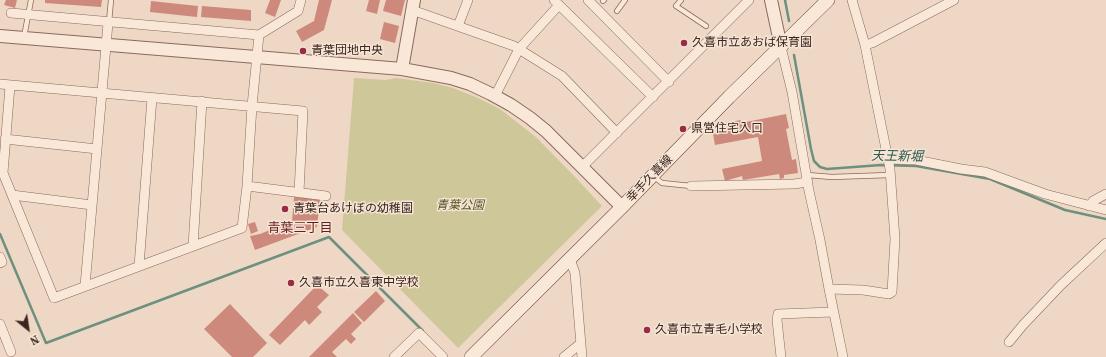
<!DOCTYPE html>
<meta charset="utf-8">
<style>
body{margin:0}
#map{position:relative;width:1106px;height:357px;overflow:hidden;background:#eed8c5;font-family:"Source Serif 4",serif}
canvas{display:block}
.north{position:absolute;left:8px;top:309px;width:40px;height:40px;-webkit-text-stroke:3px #f6e4d5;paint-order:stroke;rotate:150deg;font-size:11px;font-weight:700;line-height:16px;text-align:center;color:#3a251f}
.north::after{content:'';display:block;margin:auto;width:14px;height:18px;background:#3a251f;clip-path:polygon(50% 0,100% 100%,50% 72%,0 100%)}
</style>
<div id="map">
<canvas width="1106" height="357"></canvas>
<div class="north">N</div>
</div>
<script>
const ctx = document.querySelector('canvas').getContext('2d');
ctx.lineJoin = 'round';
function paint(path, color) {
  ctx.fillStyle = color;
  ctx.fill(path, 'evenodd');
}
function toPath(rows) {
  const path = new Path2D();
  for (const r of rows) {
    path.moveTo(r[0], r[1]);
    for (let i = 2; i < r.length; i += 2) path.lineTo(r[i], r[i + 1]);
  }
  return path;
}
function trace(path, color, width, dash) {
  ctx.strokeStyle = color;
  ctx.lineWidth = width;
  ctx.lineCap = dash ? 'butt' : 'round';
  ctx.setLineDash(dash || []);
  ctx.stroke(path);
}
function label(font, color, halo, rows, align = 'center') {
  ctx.font = font + ' "Source Serif 4","Noto Sans JP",serif';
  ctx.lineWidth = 3;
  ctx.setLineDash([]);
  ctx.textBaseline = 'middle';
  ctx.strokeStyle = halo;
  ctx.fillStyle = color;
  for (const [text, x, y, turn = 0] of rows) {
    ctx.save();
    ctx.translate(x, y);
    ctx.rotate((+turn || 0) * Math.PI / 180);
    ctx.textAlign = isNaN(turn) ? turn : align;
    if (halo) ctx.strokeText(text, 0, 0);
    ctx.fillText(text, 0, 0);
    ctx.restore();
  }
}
const green = toPath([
 [354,78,386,80,396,78,433,83,453,88,478,98,500,109,537,138,576,178,602,206,458,348,342,230]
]);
const stream = toPath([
 [785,0,789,21],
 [794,55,811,149,814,161,820,167,827,169,881,165,916,166,990,179,1065,210,1106,219],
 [0,234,46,343,329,237,423,331]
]);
const building = toPath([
 [6,0,17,0,15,8,4,5],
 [45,0,102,0,101,7,45,3],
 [270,0,281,0,275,17,265,13],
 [319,0,332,0,324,30,302,42,296,31,314,21],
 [369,0,380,0,377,14,366,11],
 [386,0,405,0,401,16,383,11],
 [151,1,198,6,197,17,150,12],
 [202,6,251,10,251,21,201,17],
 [384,22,399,26,395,43,380,39],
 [786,114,789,128,786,129,792,160,796,159,798,173,784,175,784,178,780,179,779,174,743,180,742,176,725,181,722,169,762,161,758,137,715,145,713,134,726,132,725,123,741,120,741,123],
 [294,197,320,199,317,227,255,250,250,236,260,234,292,221],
 [255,222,258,231,251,234,248,224],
 [317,285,329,295,317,307,322,312,309,325,305,320,280,345,269,335],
 [376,291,385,301,364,322,354,312],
 [230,304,267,343,253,357,232,357,204,329],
 [353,313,362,323,351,334,356,339,351,344,346,339,332,352,337,357,309,357]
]);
const service = toPath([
 [681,0,676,6,706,26],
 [603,1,604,0],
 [617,11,625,0],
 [109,22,111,0],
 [24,37,31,0],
 [807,175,832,177,890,175],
 [653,176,662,183,691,186]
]);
const minor = toPath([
 [554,0,653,97],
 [588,0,669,82],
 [412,10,514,46,562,76,617,133],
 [11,13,259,35],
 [458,26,468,0],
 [865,45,872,43,954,0],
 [781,47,792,92,809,191,820,240,829,289,843,357],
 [0,84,303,111,299,192],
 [10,86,3,173,54,298,242,228,247,186,252,106,259,35,298,11,301,0],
 [495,96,519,49,559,5],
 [5,139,97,149],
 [888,159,916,160,961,169,985,172,1045,194,1106,210],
 [582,167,749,0],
 [247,186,326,196],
 [691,186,794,184,808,182],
 [12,195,92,205],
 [1089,206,1093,201,1106,194],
 [193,246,202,101],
 [0,257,2,262,0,263],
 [570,259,575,273,582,357],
 [139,266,152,98],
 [85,286,108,23],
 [829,289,863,290,889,294,892,292,895,239,890,169,865,45,852,0],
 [0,324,11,352],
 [1009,342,1023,325,1061,285,1106,243],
 [394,357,419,333,443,357],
 [564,357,580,344],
 [781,357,777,320,778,314,833,312]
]);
const tertiary = toPath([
 [771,0,781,47],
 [0,36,402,69,451,78,470,84,491,94,511,105,530,118,546,131,622,207],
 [402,69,414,0]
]);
const secondary = toPath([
 [471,357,622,207,729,97,828,0]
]);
const markers = [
 [684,43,4,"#992b45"],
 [303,51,4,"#992b45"],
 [683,129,4,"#992b45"],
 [285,209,4,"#992b45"],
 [291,283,4,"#992b45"],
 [647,330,4,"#992b45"]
];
const poiNames = [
 ["久喜市立あおば保育園",692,43],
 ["青葉団地中央",311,51],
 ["県営住宅入口",691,129],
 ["青葉台あけぼの幼稚園",293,209],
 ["久喜市立久喜東中学校",299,283],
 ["久喜市立青毛小学校",655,330]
];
const streetNames = [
 ["幸手久喜線",650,179,-46]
];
const parkNames = [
 ["青葉公園",460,206]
];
const waterNames = [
 ["天王新堀",897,157,1]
];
const neighbourhoodNames = [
 ["青葉三丁目",300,229]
];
paint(green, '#cdc799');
trace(stream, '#6d907f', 2.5);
paint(building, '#cd897b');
trace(service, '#8a695b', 6);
trace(minor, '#8a695b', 10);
trace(tertiary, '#8a695b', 14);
trace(secondary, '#6b4a3e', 14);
trace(service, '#f9e8d8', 4.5);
trace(minor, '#f9e8d8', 9);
trace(tertiary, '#f9e8d8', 12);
trace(secondary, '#f9e8d8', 13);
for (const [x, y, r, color] of markers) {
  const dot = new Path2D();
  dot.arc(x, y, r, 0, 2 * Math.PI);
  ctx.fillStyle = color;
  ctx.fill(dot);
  trace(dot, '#f6e4d5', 1.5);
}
label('12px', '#3a251f', '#f6e4d5', poiNames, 'left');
label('12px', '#3a251f', '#f6e4d5', streetNames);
label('italic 12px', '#555625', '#f6e4d5', parkNames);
label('italic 13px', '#2e594c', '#f6e4d5', waterNames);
label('13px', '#661e20', '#f6e4d5', neighbourhoodNames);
</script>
